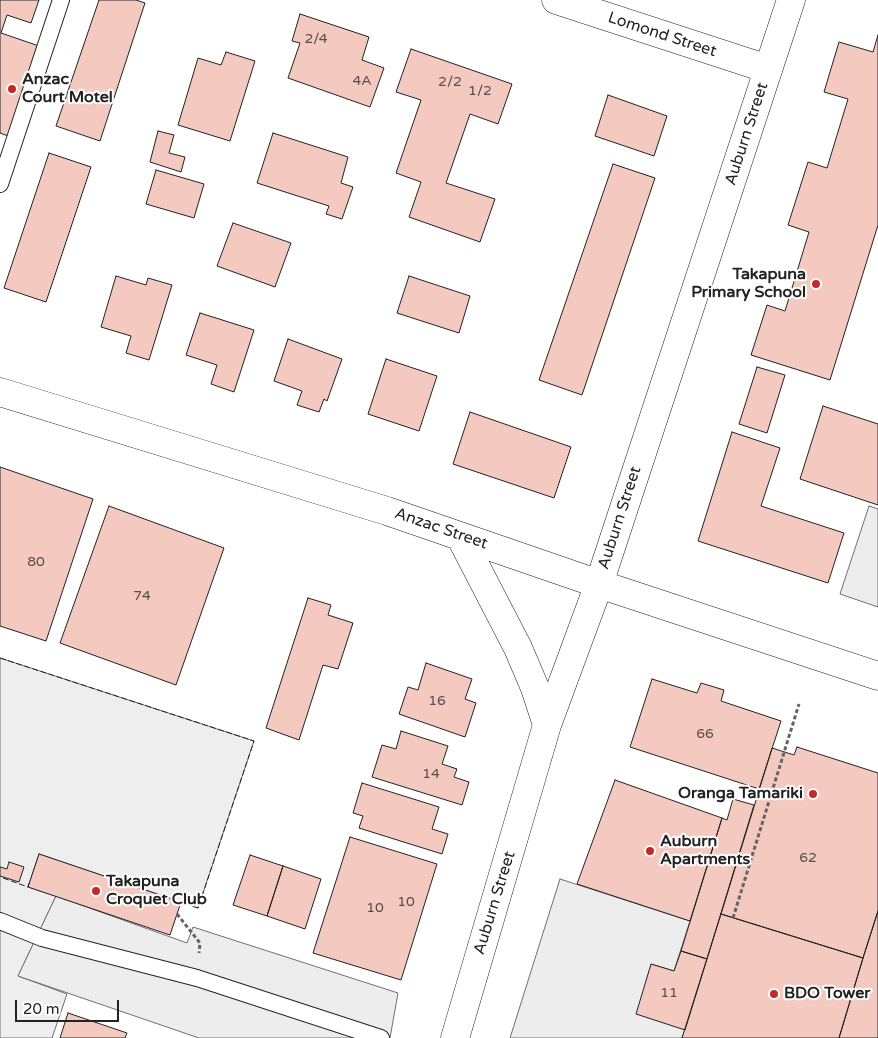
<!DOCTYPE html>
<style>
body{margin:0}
#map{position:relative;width:878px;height:1038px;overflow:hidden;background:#fff;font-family:"Varela Round",sans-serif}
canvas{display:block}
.scale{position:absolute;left:15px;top:1000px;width:104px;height:22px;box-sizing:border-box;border:2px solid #222;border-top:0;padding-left:6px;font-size:15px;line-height:18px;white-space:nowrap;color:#222;-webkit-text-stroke:4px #fff;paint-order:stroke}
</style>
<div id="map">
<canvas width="878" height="1038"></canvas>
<div class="scale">20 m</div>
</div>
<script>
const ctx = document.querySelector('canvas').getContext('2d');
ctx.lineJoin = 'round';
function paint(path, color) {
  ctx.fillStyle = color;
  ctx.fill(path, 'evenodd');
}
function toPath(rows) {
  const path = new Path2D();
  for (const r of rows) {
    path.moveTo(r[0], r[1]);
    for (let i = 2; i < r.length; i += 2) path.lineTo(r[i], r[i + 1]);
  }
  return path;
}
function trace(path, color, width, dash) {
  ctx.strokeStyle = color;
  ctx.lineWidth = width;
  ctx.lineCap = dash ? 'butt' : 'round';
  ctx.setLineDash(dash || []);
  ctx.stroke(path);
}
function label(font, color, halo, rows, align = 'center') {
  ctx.font = font + ' "Varela Round",sans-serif';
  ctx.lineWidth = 4;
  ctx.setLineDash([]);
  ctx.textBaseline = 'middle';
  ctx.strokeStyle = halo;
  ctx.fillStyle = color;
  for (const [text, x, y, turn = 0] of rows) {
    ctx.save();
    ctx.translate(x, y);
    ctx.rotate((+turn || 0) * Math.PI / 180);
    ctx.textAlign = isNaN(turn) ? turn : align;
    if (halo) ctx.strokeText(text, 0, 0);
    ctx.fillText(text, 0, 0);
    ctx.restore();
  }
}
const green = toPath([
 [0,658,254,741,198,908,39,854,28,887,56,896,18,976,67,994,52,1038,0,1038,0,658]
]);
const parking = toPath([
 [869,506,878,509,878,607,840,594,869,506],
 [560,879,690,921,674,971,651,964,685,1030,682,1038,510,1038,560,879],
 [56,896,187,943,193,927,398,993,390,1038,199,1038,18,976,56,896]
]);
const building = toPath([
 [0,0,39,0,31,23,7,15,1,33,39,46,8,136,0,133,0,0],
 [99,0,136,0,145,3,100,141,56,126,99,0],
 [300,14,369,37,362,60,384,68,370,107,288,78,300,43,292,41,300,14],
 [878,35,878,225,830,380,751,355,767,305,785,311,809,232,788,225,808,162,827,168,848,99,824,92,839,42,873,52,878,35],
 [411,49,512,84,498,124,470,114,446,183,495,199,480,242,409,217,421,182,396,173,421,100,396,92,411,49],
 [226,52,255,61,230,141,178,125,198,58,221,65,226,52],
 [608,95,667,116,654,156,595,136,608,95],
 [158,131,174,135,169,153,185,157,181,172,150,162,158,131],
 [273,133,348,157,341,183,353,187,342,219,326,214,329,206,257,183,273,133],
 [49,153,91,167,46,302,4,288,49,153],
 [613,164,655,178,582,395,539,380,613,164],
 [156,170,204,184,194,218,146,204,156,170],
 [233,223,291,243,275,287,217,266,233,223],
 [116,276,146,285,148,278,172,285,149,360,126,353,131,336,101,327,116,276],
 [409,276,470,296,459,333,397,313,409,276],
 [200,313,254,330,234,392,211,384,217,365,186,355,200,313],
 [288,339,342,359,327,401,324,399,319,412,297,405,302,391,274,381,288,339],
 [386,359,437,376,419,431,368,414,386,359],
 [757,367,785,375,767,433,739,424,757,367],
 [823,406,878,424,878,505,800,479,823,406],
 [470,412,571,447,554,498,453,464,470,412],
 [732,432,780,448,761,506,844,533,828,583,698,541,732,432],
 [0,467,93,499,46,641,0,626,0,467],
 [109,506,224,548,176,685,60,643,109,506],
 [308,598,331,605,328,615,353,623,338,669,323,665,299,740,266,728,308,598],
 [426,663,472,679,465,699,476,703,465,737,399,714,408,687,418,690,426,663],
 [652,679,697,693,701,683,724,690,721,701,781,721,759,789,630,747,652,679],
 [401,731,448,746,442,764,457,769,454,777,469,782,462,805,372,777,382,745,396,749,401,731],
 [797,747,878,773,878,911,863,958,721,914,772,748,794,755,797,747],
 [615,780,722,818,690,921,577,884,615,780],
 [362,783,439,807,432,829,448,834,442,854,359,828,363,816,353,813,362,783],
 [733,799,754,805,707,959,681,951,722,818,727,820,733,799],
 [350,837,437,864,401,980,313,953,350,837],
 [39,854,181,902,170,935,28,887,39,854],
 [250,855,283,866,267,916,233,905,250,855],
 [9,862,24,867,19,882,0,876,0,867,7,869,9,862],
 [283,866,321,879,305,929,267,916,283,866],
 [878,911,878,1038,839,1038,863,958,878,911],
 [721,914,863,958,839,1038,682,1038,721,914],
 [681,951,707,959,685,1030,636,1014,651,964,674,971,681,951],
 [68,1013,127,1033,125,1038,60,1038,68,1013]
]);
const path = toPath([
 [177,914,200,943,199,953],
 [733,918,799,704]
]);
const lane = toPath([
 [0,184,61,0],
 [0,921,42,938,197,978,381,1038]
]);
const street = toPath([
 [556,0,768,69]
]);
const secondary = toPath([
 [0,392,387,511,599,584,878,676],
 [460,536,518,648,535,688,547,725],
 [455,1038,547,725,599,584,791,0]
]);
const fence = toPath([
 [0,658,254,741,198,908,180,902],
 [3,878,28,887,29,883]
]);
const markers = [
 [12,89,5,"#c62828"],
 [816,284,5,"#c62828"],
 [813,794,5,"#c62828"],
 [650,851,5,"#c62828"],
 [96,891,5,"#c62828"],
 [774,994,5,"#c62828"]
];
const numberNames = [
 ["2/4",316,39],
 ["4A",362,81],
 ["2/2",450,82],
 ["1/2",480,91],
 ["80",36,562],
 ["74",142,596],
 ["16",437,701],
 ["66",705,734],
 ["14",431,774],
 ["62",808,858],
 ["10",406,902],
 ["10",375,908],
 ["11",669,993]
];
const streetNames = [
 ["Lomond Street",662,35,18],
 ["Auburn Street",747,134,-72],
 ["Auburn Street",620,518,-72],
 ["Anzac Street",441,529,19],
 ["Auburn Street",495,903,-73]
];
const poiNames = [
 ["Anzac",22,80],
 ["Court Motel",22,98],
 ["Takapuna",806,275,"right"],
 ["Primary School",806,293,"right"],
 ["Oranga Tamariki",803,794,"right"],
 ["Auburn",660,842],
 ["Apartments",660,860],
 ["Takapuna",106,882],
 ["Croquet Club",106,900],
 ["BDO Tower",784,994]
];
paint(green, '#eee');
trace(green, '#6f6f6f', 1);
paint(parking, '#ededed');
trace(parking, '#6f6f6f', 1);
paint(building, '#f3c9c0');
trace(building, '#222', 1);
trace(lane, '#222', 18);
trace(street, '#222', 29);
trace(secondary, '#222', 29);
trace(path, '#646464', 3, [4, 2.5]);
trace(lane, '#fff', 16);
trace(street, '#fff', 28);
trace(secondary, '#fff', 28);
trace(fence, '#222', 1, [6, 2.5]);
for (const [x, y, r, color] of markers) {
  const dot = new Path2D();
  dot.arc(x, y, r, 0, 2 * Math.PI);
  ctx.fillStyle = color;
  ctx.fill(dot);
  trace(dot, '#fff', 2);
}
label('14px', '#564c4a', null, numberNames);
label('16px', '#222', '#fff', streetNames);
label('bold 16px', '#222', '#fff', poiNames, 'left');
</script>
